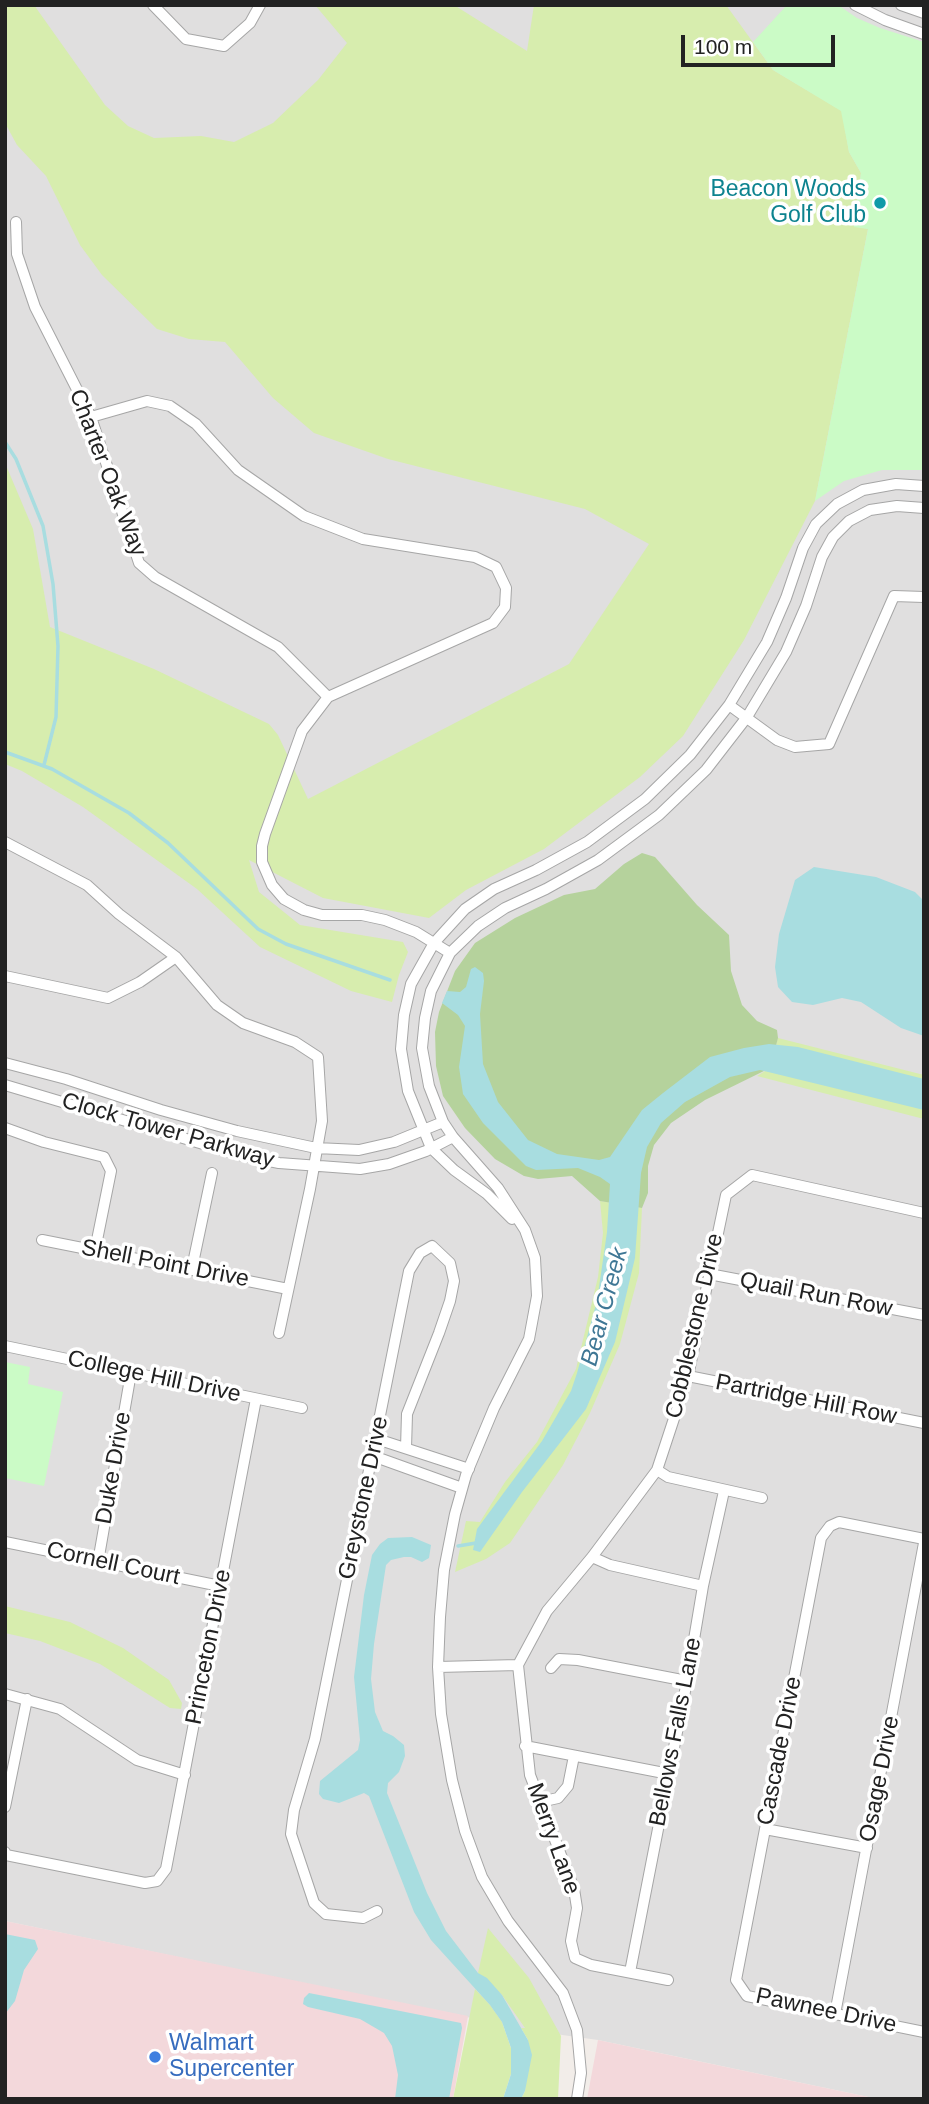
<!DOCTYPE html>
<style>
body{margin:0}
#map{position:relative;width:929px;height:2104px;overflow:hidden;background:#f2ede9;font-family:Helvetica,sans-serif}
canvas{display:block}
.frame{position:absolute;inset:0;border:7px solid #222;pointer-events:none}
.scale{position:absolute;left:681px;top:35px;width:154px;height:32px;box-sizing:border-box;border:4px solid #222;border-top:0;padding-left:9px;font-size:21px;line-height:24px;white-space:nowrap;color:#222;-webkit-text-stroke:5px #fff;paint-order:stroke}
</style>
<div id="map">
<canvas width="929" height="2104"></canvas>
<div class="frame"></div>
<div class="scale">100 m</div>
</div>
<script>
const ctx = document.querySelector('canvas').getContext('2d');
ctx.lineJoin = 'round';
function paint(path, color) {
  ctx.fillStyle = color;
  ctx.fill(path, 'evenodd');
}
function toPath(rows) {
  const path = new Path2D();
  for (const r of rows) {
    path.moveTo(r[0], r[1]);
    for (let i = 2; i < r.length; i += 2) path.lineTo(r[i], r[i + 1]);
  }
  return path;
}
function trace(path, color, width, dash) {
  ctx.strokeStyle = color;
  ctx.lineWidth = width;
  ctx.lineCap = dash ? 'butt' : 'round';
  ctx.setLineDash(dash || []);
  ctx.stroke(path);
}
function label(font, color, halo, rows, align = 'center') {
  ctx.font = font + ' Helvetica,sans-serif';
  ctx.lineWidth = 7;
  ctx.setLineDash([]);
  ctx.textBaseline = 'middle';
  ctx.strokeStyle = halo;
  ctx.fillStyle = color;
  for (const [text, x, y, turn = 0] of rows) {
    ctx.save();
    ctx.translate(x, y);
    ctx.rotate((+turn || 0) * Math.PI / 180);
    ctx.textAlign = isNaN(turn) ? turn : align;
    if (halo) ctx.strokeText(text, 0, 0);
    ctx.fillText(text, 0, 0);
    ctx.restore();
  }
}
const residential = toPath([
 [5,5,924,5,924,2099,878,2099,598,2040,534,2031,5,1921]
]);
const commercial = toPath([
 [5,1921,468,2016,453,2099,5,2099],
 [598,2040,664,2054,878,2099,587,2099]
]);
const grass = toPath([
 [5,5,34,5,105,105,128,126,154,138,201,136,234,142,273,123,318,80,347,43,315,5,454,5,527,51,534,5,726,5,773,70,842,111,849,152,861,173,854,226,868,229,815,501,744,640,683,736,640,777,544,849,466,890,429,918,323,898,249,860,259,892,300,925,403,942,408,952,399,975,392,1002,351,991,260,947,197,889,83,807,22,771,5,764,5,463,33,529,50,627,154,669,269,724,278,735,308,799,569,664,649,544,585,509,388,459,314,433,273,398,225,342,189,339,157,329,102,275,80,245,46,176,17,145,5,123],
 [778,1038,924,1075,924,1119,757,1076,770,1068],
 [600,1201,642,1208,639,1273,620,1344,590,1413,563,1465,510,1543,486,1559,455,1572,466,1521,480,1522,505,1482,537,1442,576,1369,598,1277,603,1233],
 [5,1606,70,1622,123,1648,169,1680,182,1703,181,1709,170,1708,100,1664,40,1641,5,1633],
 [488,1928,529,1978,561,2036,558,2099,521,2099,525,2091,528,2040,521,2028,525,2028,502,1995,478,1973],
 [475,1989,490,2005,502,2022,511,2048,511,2074,503,2099,453,2099]
]);
const forest = toPath([
 [642,853,655,857,697,905,729,935,731,971,742,1005,757,1021,777,1030,778,1038,770,1068,705,1100,671,1123,654,1145,648,1166,648,1193,642,1208,600,1201,572,1176,538,1179,524,1176,495,1159,465,1128,443,1096,436,1066,435,1032,439,1012,455,971,475,943,515,918,564,895,595,889,624,864]
]);
const park = toPath([
 [787,5,838,5,857,18,880,28,924,42,924,470,882,470,844,481,815,501,868,229,854,227,861,173,849,152,841,111,773,70,753,42],
 [5,1362,30,1367,28,1384,63,1392,44,1486,5,1478]
]);
const water = toPath([
 [814,867,876,877,915,892,924,901,924,1036,901,1028,861,1002,842,998,813,1005,792,1002,778,987,775,967,779,934,795,880],
 [475,967,483,973,484,981,480,1014,483,1064,498,1102,528,1140,557,1154,599,1160,610,1157,642,1110,663,1093,710,1057,744,1048,769,1044,798,1047,924,1079,924,1110,760,1070,730,1077,685,1102,661,1123,647,1147,641,1173,635,1258,615,1342,586,1409,522,1492,480,1552,473,1550,477,1529,542,1441,571,1391,577,1373,597,1301,607,1232,610,1184,600,1177,578,1168,536,1170,526,1166,483,1123,463,1094,459,1067,465,1026,458,1015,442,1003,447,991,460,992,466,987,471,969],
 [412,1537,431,1545,429,1558,422,1562,411,1557,404,1557,391,1560,386,1565,374,1644,371,1679,375,1712,383,1731,393,1736,404,1745,405,1756,399,1772,388,1783,387,1793,427,1893,446,1931,478,1973,487,1978,502,1995,528,2040,532,2055,525,2091,521,2099,503,2099,511,2074,511,2048,502,2022,490,2005,431,1940,414,1912,369,1796,364,1793,339,1803,323,1799,319,1794,320,1781,358,1750,360,1740,354,1677,364,1595,372,1555,380,1544,388,1538],
 [5,1934,35,1940,38,1949,24,1970,15,2001,5,2014],
 [309,1993,461,2023,462,2028,449,2099,395,2099,398,2075,392,2046,384,2033,360,2019,308,2007,303,2004,304,1998]
]);
const stream = toPath([
 [5,442,16,459,43,526,53,584,58,646,56,717,44,765],
 [5,752,52,769,129,813,168,843,258,929,286,944,390,980],
 [458,1546,476,1543]
]);
const minor = toPath([
 [153,5,186,39,224,46,250,23,260,5],
 [855,5,885,20,924,34],
 [901,5,924,13],
 [16,222,17,254,35,307,91,417,139,563,155,577,278,647,328,697,302,731,265,834,262,846,262,862,272,885,284,899,304,910,322,915,362,915,385,920,416,932,450,953],
 [91,417,147,401,170,406,196,424,238,470,304,516,363,539,475,557,496,567,506,588,505,607,493,623,328,697],
 [729,705,777,740,795,747,829,744,894,596,924,597],
 [5,842,87,885,119,914,176,957,217,1005,243,1023,295,1042,318,1057,322,1121,310,1189,279,1333],
 [5,976,108,998,140,982,176,957],
 [5,1063,66,1079,161,1110,237,1131,316,1148,359,1150,394,1142,443,1122],
 [5,1085,240,1155,279,1163,360,1169,389,1164,426,1151,453,1137],
 [5,1128,44,1142,104,1157,111,1171,95,1250],
 [512,1219,487,1194,454,1170,431,1148,408,1091,401,1049,404,1015,411,984,434,943,465,909,494,889,536,870,587,842,645,799,690,755,729,705,767,642,786,598,803,548,816,524,837,504,863,490,896,484,924,486],
 [42,1240,288,1289],
 [192,1268,212,1173],
 [709,1274,924,1315],
 [5,1346,302,1408],
 [688,1376,924,1423],
 [377,1439,469,1469],
 [373,1456,462,1488],
 [657,1470,668,1477,762,1498],
 [924,1539,839,1522,830,1526,821,1538,736,1980,747,1996,924,2032],
 [5,1542,220,1586],
 [592,1557,610,1565,703,1586],
 [98,1562,131,1373],
 [518,1665,547,1611,592,1557,657,1470,688,1376,726,1195,752,1175,924,1213],
 [518,1665,530,1775,574,1889,577,1908,571,1941,575,1958,591,1965,668,1980],
 [438,1667,518,1665],
 [551,1668,559,1659,578,1660,687,1681],
 [5,1694,60,1709,137,1760,185,1775],
 [525,1746,669,1774],
 [540,1802,558,1798,568,1786,574,1756],
 [5,1807,27,1699],
 [765,1829,867,1848],
 [5,1852,6,1855,145,1883,157,1881,166,1869,256,1399],
 [377,1911,363,1918,326,1914,314,1903,291,1834,294,1810,315,1739,409,1271,420,1253,432,1246,450,1263,454,1281,450,1301,439,1333,407,1414,406,1448],
 [630,1972,687,1681,703,1586,724,1491],
 [835,2014,924,1543],
 [577,2099,581,2073,577,2030,563,1993,508,1921,482,1877,465,1831,452,1780,441,1714,438,1667,440,1617,444,1570,455,1514,466,1475,494,1408,529,1339,537,1296,535,1258,525,1230,498,1188,453,1137,443,1122,429,1086,422,1048,425,1018,431,991,450,953,478,926,505,908,546,889,598,860,659,815,706,770,747,717,786,652,806,606,822,557,833,537,849,521,870,510,897,506,924,508]
]);
const markers = [
 [880,203,7,"#0f9aa8"],
 [155,2057,7,"#3f7fe0"]
];
const cultureNames = [
 ["Beacon Woods",866,190],
 ["Golf Club",866,216]
];
const streetNames = [
 ["Charter Oak Way",107,473,69],
 ["Clock Tower Parkway",168,1131,16],
 ["Shell Point Drive",165,1264,11],
 ["Quail Run Row",816,1295,11],
 ["Cobblestone Drive",695,1326,-77],
 ["College Hill Drive",154,1377,12],
 ["Partridge Hill Row",806,1400,11],
 ["Duke Drive",114,1468,-80],
 ["Greystone Drive",364,1498,-78],
 ["Cornell Court",113,1564,12],
 ["Princeton Drive",209,1647,-79],
 ["Bellows Falls Lane",676,1732,-79],
 ["Cascade Drive",780,1751,-79],
 ["Osage Drive",880,1779,-79],
 ["Merry Lane",553,1839,70],
 ["Pawnee Drive",826,2011,12]
];
const shopNames = [
 ["Walmart",169,2044],
 ["Supercenter",169,2070]
];
const waterNames = [
 ["Bear Creek",605,1307,-75]
];
paint(residential, '#e0dfdf');
paint(commercial, '#f3d8db');
paint(grass, '#d7edae');
paint(forest, '#b5d29c');
paint(park, '#cbfbc6');
paint(water, '#a8dde0');
trace(stream, '#a8dde0', 3.5);
trace(minor, '#a6a6a6', 12);
trace(minor, '#fff', 10);
for (const [x, y, r, color] of markers) {
  const dot = new Path2D();
  dot.arc(x, y, r, 0, 2 * Math.PI);
  ctx.fillStyle = color;
  ctx.fill(dot);
  trace(dot, '#fff', 2.5);
}
label('23px', '#0d838f', '#fff', cultureNames, 'right');
label('23px', '#222', '#fff', streetNames);
label('23px', '#366cbe', '#fff', shopNames, 'left');
label('italic 24px', '#3f7795', '#fff', waterNames);
</script>
